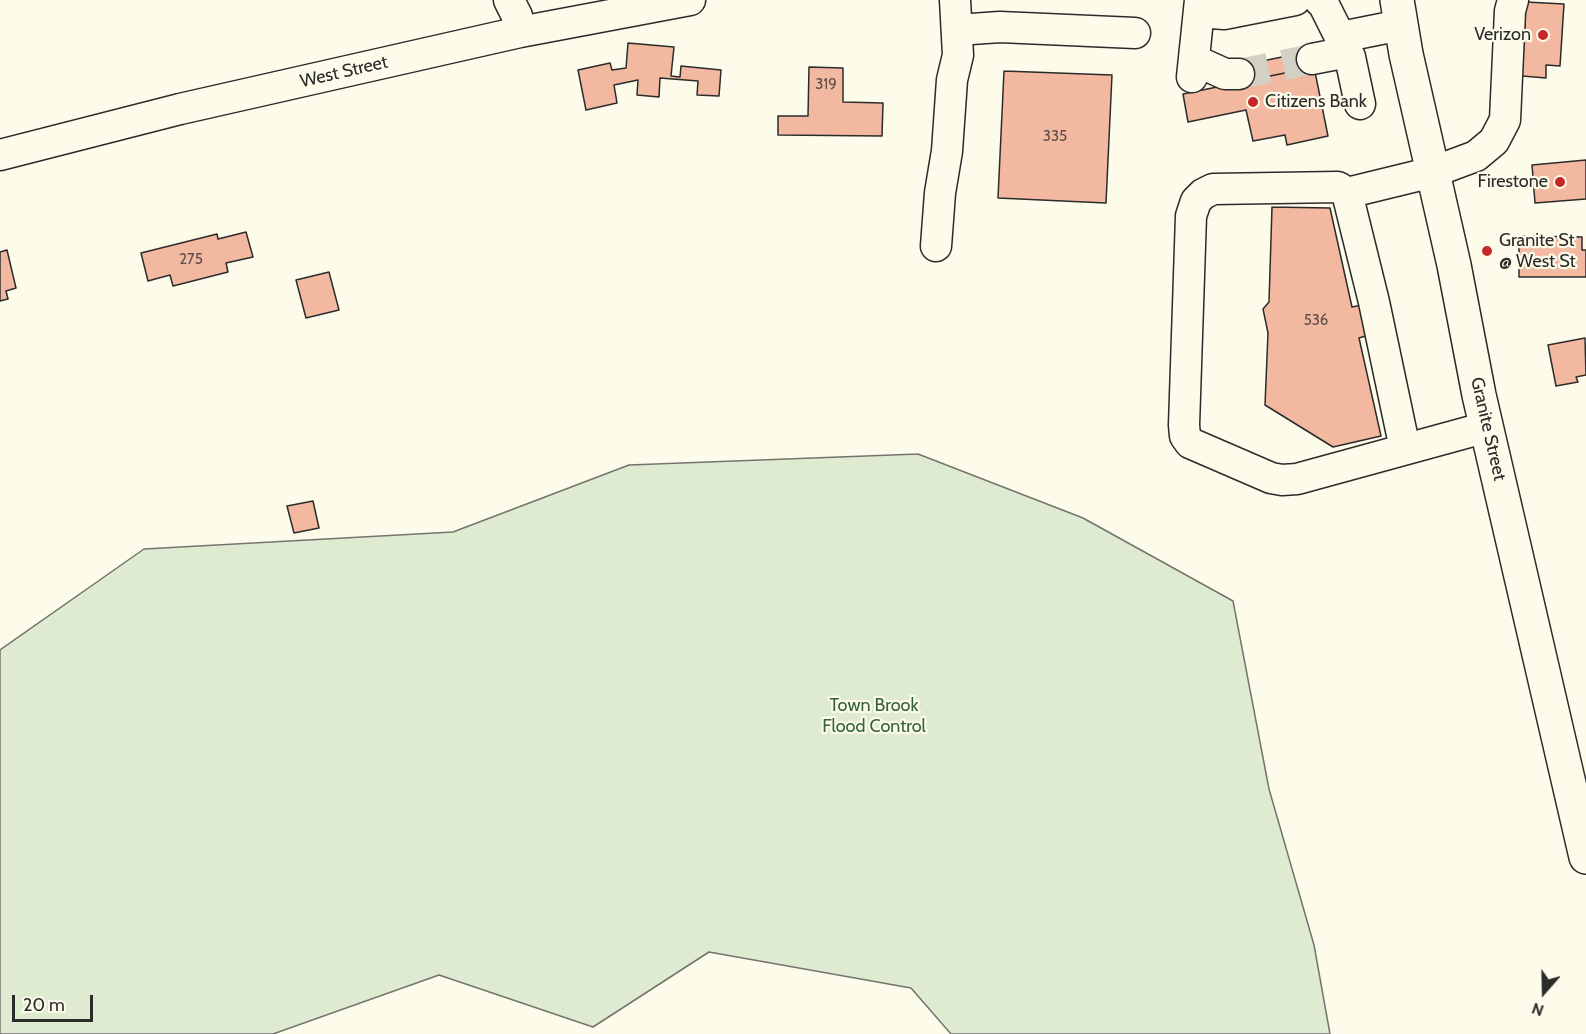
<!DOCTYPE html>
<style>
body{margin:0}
#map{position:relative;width:1586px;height:1034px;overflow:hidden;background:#fdfbea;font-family:Cabin,sans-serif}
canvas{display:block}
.north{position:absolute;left:1514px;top:962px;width:60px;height:60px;-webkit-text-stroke:4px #fdfbea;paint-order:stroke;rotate:200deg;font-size:16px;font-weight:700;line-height:24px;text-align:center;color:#2b2b2b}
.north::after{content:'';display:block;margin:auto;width:21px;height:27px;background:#2b2b2b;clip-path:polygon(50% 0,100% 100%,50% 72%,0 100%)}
.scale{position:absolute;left:12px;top:995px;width:81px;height:27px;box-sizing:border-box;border:3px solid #2b2b2b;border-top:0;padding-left:8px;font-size:18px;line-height:21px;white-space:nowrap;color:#2b2b2b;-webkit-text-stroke:4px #fdfbea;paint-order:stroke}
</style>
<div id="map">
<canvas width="1586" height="1034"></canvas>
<div class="north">N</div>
<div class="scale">20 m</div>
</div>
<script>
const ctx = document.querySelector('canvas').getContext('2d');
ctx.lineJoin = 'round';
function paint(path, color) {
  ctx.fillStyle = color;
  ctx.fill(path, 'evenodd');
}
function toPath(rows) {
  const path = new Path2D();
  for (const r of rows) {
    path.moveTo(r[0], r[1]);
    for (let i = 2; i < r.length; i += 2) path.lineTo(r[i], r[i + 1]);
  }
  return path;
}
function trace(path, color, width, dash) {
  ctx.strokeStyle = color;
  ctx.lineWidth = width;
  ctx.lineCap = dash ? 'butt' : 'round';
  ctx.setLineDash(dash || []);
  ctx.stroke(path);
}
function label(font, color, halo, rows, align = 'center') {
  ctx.font = font + ' Cabin,sans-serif';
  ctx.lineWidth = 4.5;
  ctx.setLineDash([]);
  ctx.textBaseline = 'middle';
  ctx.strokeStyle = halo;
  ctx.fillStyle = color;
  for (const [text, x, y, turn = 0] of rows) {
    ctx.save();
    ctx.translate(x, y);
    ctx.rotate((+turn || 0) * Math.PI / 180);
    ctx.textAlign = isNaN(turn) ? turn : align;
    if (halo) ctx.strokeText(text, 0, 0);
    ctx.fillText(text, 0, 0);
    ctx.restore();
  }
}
const green = toPath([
 [918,454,1083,518,1233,601,1269,789,1314,945,1330,1034,951,1034,911,988,709,952,593,1027,439,975,273,1034,0,1034,0,650,144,549,453,532,629,465,918,454]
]);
const building = toPath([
 [1526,2,1564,4,1560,66,1546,65,1546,78,1522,76,1526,2],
 [628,43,674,47,671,76,680,77,681,66,721,70,719,96,697,95,698,81,660,78,659,97,637,95,638,80,614,85,617,103,586,110,578,70,610,63,612,70,626,68,628,43],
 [1311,51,1314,67,1241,82,1238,66,1311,51],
 [809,67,843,68,843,102,883,103,882,136,778,135,778,116,808,116,809,67],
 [1314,67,1328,136,1287,145,1285,135,1253,141,1246,110,1188,122,1183,94,1314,67],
 [1004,71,1112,75,1106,203,998,198,1004,71],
 [1586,160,1586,199,1535,203,1532,165,1586,160],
 [1272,207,1330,208,1352,307,1362,305,1369,335,1359,338,1381,436,1333,447,1265,405,1268,333,1263,309,1269,302,1272,207],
 [246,232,253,257,226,263,228,272,173,286,170,275,148,281,141,253,217,234,218,239,246,232],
 [1519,236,1582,237,1582,250,1586,250,1586,277,1519,277,1519,236],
 [7,250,16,288,6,291,8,299,0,301,0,252,7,250],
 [329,272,339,310,306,318,296,280,329,272],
 [1585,338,1586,375,1576,377,1578,382,1556,386,1548,345,1585,338],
 [313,501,319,528,294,533,287,506,313,501]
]);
const minorTunnel = toPath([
 [1239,74,1312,59]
]);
const minor = toPath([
 [509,0,517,16,520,32],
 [1319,0,1324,5,1350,57,1360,104],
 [1199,12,1224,14,1295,0],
 [957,30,1000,27,1135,33],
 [1341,37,1401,25],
 [1312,59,1348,52],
 [1194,60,1225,74,1239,74],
 [1192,77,1200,0],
 [0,155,180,109,520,32,690,0],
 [1347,193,1374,302,1405,449],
 [936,246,940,193,947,151,952,80,958,55,955,0],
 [1487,427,1297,479,1282,480,1271,478,1190,443,1185,436,1184,425,1191,216,1196,201,1203,194,1213,189,1338,187,1347,193,1433,172,1476,156,1494,141,1505,120,1510,11,1513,0]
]);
const major = toPath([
 [1397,0,1406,54,1454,265,1479,395,1586,857]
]);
const markers = [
 [1543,35,6,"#c62828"],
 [1253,102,6,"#c62828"],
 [1560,182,6,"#c62828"],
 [1487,251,6,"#c62828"]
];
const numberNames = [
 ["319",826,85],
 ["335",1055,137],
 ["275",191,260],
 ["536",1316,321]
];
const poiNames = [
 ["Verizon",1531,35],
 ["Citizens Bank",1265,102,"left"],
 ["Firestone",1548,182],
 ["Granite St",1499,241,"left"],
 ["@ West St",1499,262,"left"]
];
const streetNames = [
 ["West Street",344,72,-13],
 ["Granite Street",1488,429,77]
];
const parkNames = [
 ["Town Brook",874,706],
 ["Flood Control",874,727]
];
paint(green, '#deebd1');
trace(green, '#74746e', 1.5);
paint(building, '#f2b8a0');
trace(building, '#2b2b2b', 1.5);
trace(minorTunnel, '#d3d1c4', 30, [30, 15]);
trace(minor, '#2b2b2b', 33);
trace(major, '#2b2b2b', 36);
trace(minor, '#fdfbea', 30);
trace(major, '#fdfbea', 33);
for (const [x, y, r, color] of markers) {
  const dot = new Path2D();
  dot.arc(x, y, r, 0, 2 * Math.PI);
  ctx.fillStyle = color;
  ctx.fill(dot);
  trace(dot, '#fdfbea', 2);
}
label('15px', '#5d4e48', null, numberNames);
label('18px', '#2b2b2b', '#fdfbea', poiNames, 'right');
label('18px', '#2b2b2b', '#fdfbea', streetNames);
label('18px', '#34623c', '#fdfbea', parkNames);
</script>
